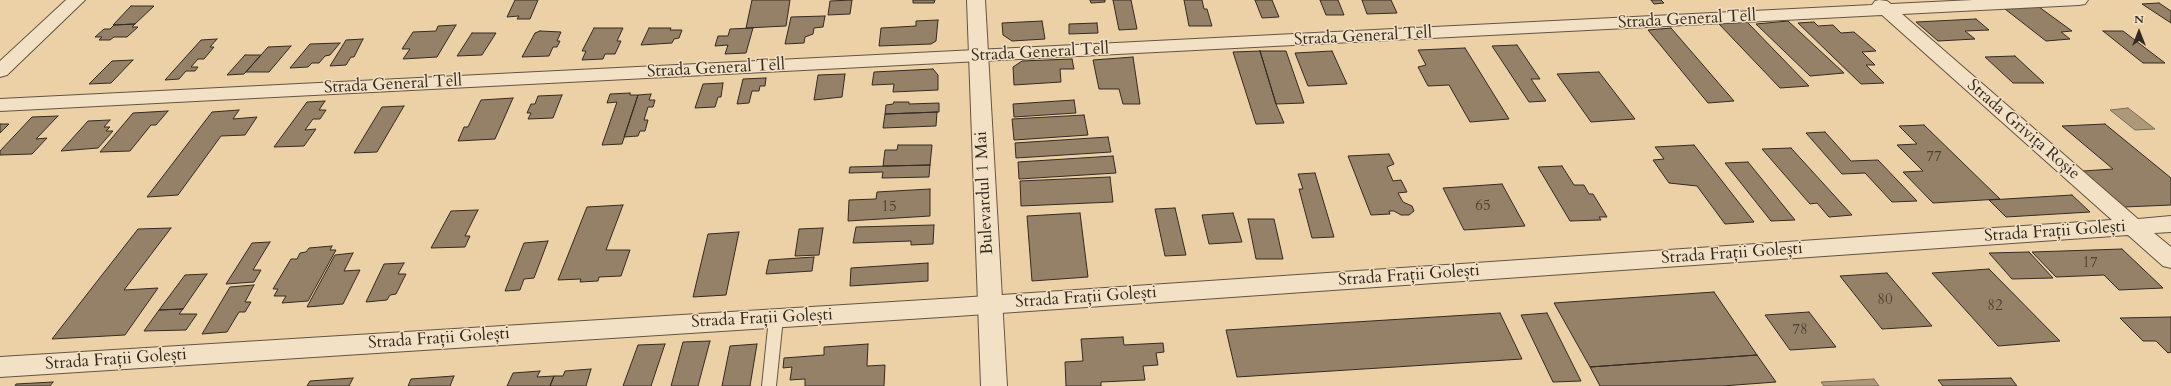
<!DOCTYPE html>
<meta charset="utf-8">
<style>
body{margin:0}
#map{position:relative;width:2171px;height:386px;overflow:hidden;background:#ecd1a6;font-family:Cardo,serif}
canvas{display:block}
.north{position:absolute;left:2119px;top:12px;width:40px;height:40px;-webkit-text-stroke:3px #f3e1c5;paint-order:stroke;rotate:0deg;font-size:11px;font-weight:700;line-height:16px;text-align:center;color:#342a22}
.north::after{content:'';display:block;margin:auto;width:14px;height:18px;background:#342a22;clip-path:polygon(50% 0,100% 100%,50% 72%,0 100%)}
</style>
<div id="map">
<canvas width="2171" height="386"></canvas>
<div class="north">N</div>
</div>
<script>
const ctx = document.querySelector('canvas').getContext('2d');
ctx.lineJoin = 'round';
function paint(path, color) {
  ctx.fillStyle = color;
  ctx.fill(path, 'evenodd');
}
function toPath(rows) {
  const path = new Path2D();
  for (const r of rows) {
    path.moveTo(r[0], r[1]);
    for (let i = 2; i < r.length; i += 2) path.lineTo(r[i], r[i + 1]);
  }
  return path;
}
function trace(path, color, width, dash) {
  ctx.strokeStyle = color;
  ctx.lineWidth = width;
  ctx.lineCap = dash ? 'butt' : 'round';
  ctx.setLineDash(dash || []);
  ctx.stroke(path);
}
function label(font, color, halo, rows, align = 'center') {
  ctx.font = font + ' Cardo,serif';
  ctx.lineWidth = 3;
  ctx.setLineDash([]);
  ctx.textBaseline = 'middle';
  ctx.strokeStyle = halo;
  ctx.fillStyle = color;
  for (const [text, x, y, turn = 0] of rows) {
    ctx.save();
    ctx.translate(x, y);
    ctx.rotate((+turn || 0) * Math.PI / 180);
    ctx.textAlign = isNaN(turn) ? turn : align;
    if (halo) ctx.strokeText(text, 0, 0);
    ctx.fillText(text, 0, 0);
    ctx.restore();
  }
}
const water = toPath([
 [2128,108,2155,129,2135,130,2110,110,2128,108],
 [1874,379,1879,386,1824,386,1821,382,1874,379]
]);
const building = toPath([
 [515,0,538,0,530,19,517,19,519,16,507,17,515,0],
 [752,0,790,0,786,26,746,28,752,0],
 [852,0,850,14,828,15,830,1,852,0],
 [913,0,935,0,934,3,913,3,913,0],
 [1090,0,1105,0,1105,2,1091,3,1090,0],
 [1113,0,1131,0,1137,29,1119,30,1113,0],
 [1184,0,1202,0,1204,9,1207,9,1212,26,1189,26,1184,0],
 [1255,0,1272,0,1279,17,1262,18,1255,0],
 [1320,0,1338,0,1344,15,1326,15,1320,0],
 [1362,0,1391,0,1397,13,1367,14,1362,0],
 [1651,0,1661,0,1664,3,1654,4,1651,0],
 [2159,3,2171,11,2171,23,2142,4,2159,3],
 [131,6,154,6,135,24,113,25,131,6],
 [2039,7,2072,31,2061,32,2070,39,2046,41,2005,9,2039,7],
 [825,16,823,27,814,28,813,34,805,37,804,43,785,44,791,17,825,16],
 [1976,19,1989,30,1965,31,1975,39,1938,41,1916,22,1976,19],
 [938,20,936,41,931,44,879,46,881,28,916,26,916,21,938,20],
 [1042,21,1045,39,1012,41,1003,35,1002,23,1042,21],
 [1788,21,1844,73,1810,76,1756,24,1788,21],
 [1747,22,1809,86,1780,88,1719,24,1747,22],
 [1814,22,1818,26,1833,25,1841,33,1854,32,1876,51,1862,52,1875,65,1866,65,1884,83,1861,84,1798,23,1814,22],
 [1097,23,1098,33,1069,34,1069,24,1097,23],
 [135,24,132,27,138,27,127,37,114,37,110,40,99,40,102,37,95,37,104,29,110,29,114,25,135,24],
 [456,25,437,57,403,59,410,49,402,49,413,32,436,31,438,26,456,25],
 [594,28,623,28,617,41,621,41,615,54,605,54,603,59,582,60,586,51,582,51,594,28],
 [649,28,671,28,670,30,682,30,679,38,674,39,672,43,641,45,649,28],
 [753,28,746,53,725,54,728,45,715,46,718,36,728,36,730,29,753,28],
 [1671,28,1734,101,1708,103,1648,30,1671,28],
 [540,31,561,32,557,41,560,41,557,47,553,47,549,56,522,57,535,33,540,31],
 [2103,31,2123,31,2165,63,2143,63,2103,31],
 [472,33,496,33,482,55,457,56,472,33],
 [217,39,210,47,214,47,204,59,198,59,191,67,198,67,195,71,186,71,179,79,165,80,201,40,217,39],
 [363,39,354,57,351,57,346,65,330,66,346,40,363,39],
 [340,43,330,55,325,56,319,63,312,63,308,67,290,68,310,44,340,43],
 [1517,45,1540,79,1531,79,1546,101,1529,102,1492,46,1517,45],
 [291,46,269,72,246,72,268,47,291,46],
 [1465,48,1509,119,1470,122,1449,85,1428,86,1418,67,1426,65,1418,50,1465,48],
 [1260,51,1276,104,1284,123,1256,124,1233,52,1260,51],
 [1260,51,1286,51,1304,103,1276,104,1260,51],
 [1332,51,1347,84,1308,86,1295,53,1332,51],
 [245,55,261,55,244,74,227,75,245,55],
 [2015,56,2044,83,2013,83,1985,57,2015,56],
 [1133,57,1140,104,1123,104,1119,89,1099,89,1093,60,1133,57],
 [1072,59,1074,69,1060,69,1061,82,1014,85,1013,67,1022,61,1072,59],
 [133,60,111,83,89,84,112,61,133,60],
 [933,69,938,75,938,90,893,92,894,84,872,85,874,72,933,69],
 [1599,72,1635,119,1591,122,1557,74,1599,72],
 [845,74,842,97,814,100,818,75,845,74],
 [766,78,765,86,760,86,759,91,752,91,749,103,737,104,743,79,766,78],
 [723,83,721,97,718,97,715,107,695,108,703,84,723,83],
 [630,93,630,95,638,95,622,144,602,145,617,102,607,103,610,94,630,93],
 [651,94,649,100,655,100,653,107,648,107,644,120,648,120,645,131,640,131,638,136,624,137,638,95,651,94],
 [562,95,553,118,528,119,531,113,527,113,531,104,535,104,538,96,562,95],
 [513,98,495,139,458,141,464,127,468,127,481,100,513,98],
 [1074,100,1076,113,1014,117,1013,104,1074,100],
 [325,101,319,110,326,110,320,119,313,119,305,130,316,129,304,146,274,147,307,102,325,101],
 [894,102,909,102,909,104,939,103,939,112,885,114,886,105,893,104,894,102],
 [404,106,377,152,354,153,382,107,404,106],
 [239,110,233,119,257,117,245,135,221,136,178,195,147,197,212,112,239,110],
 [168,111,156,125,151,125,130,151,100,152,133,113,168,111],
 [937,112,936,126,883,128,885,114,937,112],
 [1084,115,1088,135,1014,140,1012,119,1084,115],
 [58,116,36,139,47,138,32,154,0,155,0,151,32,117,58,116],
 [110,120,104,127,110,127,106,131,113,131,98,148,61,151,88,121,110,120],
 [0,124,9,124,0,133,0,124],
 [2105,124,2171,178,2171,205,2124,207,2083,171,2113,169,2062,126,2105,124],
 [1924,125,2000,199,1933,203,1903,172,1923,171,1897,145,1917,144,1899,126,1924,125],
 [1825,132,1851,161,1878,160,1917,201,1892,202,1865,173,1842,174,1806,133,1825,132],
 [1108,137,1111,152,1016,158,1015,143,1108,137],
 [898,145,932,145,930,165,883,166,885,150,897,150,898,145],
 [1694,145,1754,222,1725,224,1697,186,1669,183,1653,160,1664,159,1655,147,1694,145],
 [1791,148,1852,215,1829,217,1817,203,1810,204,1762,149,1791,148],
 [1389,154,1394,164,1387,167,1393,181,1401,180,1407,192,1398,193,1403,202,1412,206,1414,211,1409,215,1401,215,1394,211,1389,211,1390,214,1371,215,1348,156,1389,154],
 [1113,156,1116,173,1019,179,1018,162,1113,156],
 [1748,162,1795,220,1771,221,1725,163,1748,162],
 [930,165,929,177,882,178,883,172,849,173,850,167,930,165],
 [1562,166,1574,185,1584,185,1589,194,1593,194,1607,217,1599,217,1601,220,1570,221,1538,167,1562,166],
 [1315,173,1334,237,1312,238,1299,189,1303,189,1298,174,1315,173],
 [1110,177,1113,202,1021,206,1020,181,1110,177],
 [1502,184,1525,226,1464,230,1443,188,1502,184],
 [930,189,930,216,848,221,849,200,876,199,877,192,930,189],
 [2072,195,2090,212,2006,217,1989,200,2072,195],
 [623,205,606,250,630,250,621,276,599,277,598,281,580,282,581,279,558,280,587,207,623,205],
 [1175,208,1186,255,1165,256,1155,209,1175,208],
 [478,210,465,236,470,236,465,247,431,248,451,211,478,210],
 [1080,213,1088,277,1032,281,1027,216,1080,213],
 [1233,213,1242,242,1209,244,1202,215,1233,213],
 [1248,219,1274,219,1283,259,1256,259,1248,219],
 [934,225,933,244,911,245,911,241,853,243,856,227,934,225],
 [171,228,124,290,158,288,125,335,52,339,138,229,171,228],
 [823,228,819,255,795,256,799,229,823,228],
 [739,232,726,295,693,297,708,234,739,232],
 [548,241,534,278,524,279,520,290,505,291,524,243,548,241],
 [270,242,253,270,261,270,254,282,226,284,252,243,270,242],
 [332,246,330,250,336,250,308,301,282,303,286,296,274,296,278,289,273,289,291,259,297,259,300,253,306,252,309,248,332,246],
 [2122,249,2163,288,2119,290,2104,275,2056,277,2032,252,2122,249],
 [2029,252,2053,278,2012,279,1989,253,2029,252],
 [353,253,344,271,360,270,343,304,307,307,335,255,353,253],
 [814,257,812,271,766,274,769,260,814,257],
 [404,263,398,274,406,274,396,294,390,295,387,300,366,302,384,264,404,263],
 [928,263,928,281,850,286,851,268,928,263],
 [1989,269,2060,341,1998,346,1932,273,1989,269],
 [1887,273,1932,326,1882,329,1840,276,1887,273],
 [207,274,183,309,159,310,185,275,207,274],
 [254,285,245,302,251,302,245,312,239,312,227,332,202,334,230,287,254,285],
 [1714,292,1757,355,1590,367,1554,303,1714,292],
 [183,309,179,314,197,314,186,330,144,331,159,310,183,309],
 [1809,312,1836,347,1790,350,1765,315,1809,312],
 [1500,313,1522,359,1237,377,1226,330,1500,313],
 [1547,313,1581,381,1553,382,1521,315,1547,313],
 [2171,317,2171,352,2168,353,2156,341,2143,341,2120,318,2171,317],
 [1123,337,1124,345,1163,343,1164,352,1156,353,1158,365,1143,366,1145,380,1101,382,1101,386,1066,386,1065,362,1083,361,1081,339,1123,337],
 [710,341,698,386,671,386,683,342,710,341],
 [665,344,651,386,623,386,638,345,665,344],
 [757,344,750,386,722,386,730,346,757,344],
 [868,344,867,366,885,365,884,386,805,386,805,379,790,380,792,367,783,368,784,358,824,355,824,347,868,344],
 [1757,355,1776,382,1722,386,1600,386,1590,367,1757,355],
 [591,369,586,386,550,386,554,376,563,376,565,371,591,369],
 [540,371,537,377,554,376,550,386,507,386,513,373,540,371],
 [454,376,450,386,408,386,411,379,454,376],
 [353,378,349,386,307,386,310,381,353,378],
 [2011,378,2017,386,1943,386,1938,380,2011,378],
 [53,382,50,386,15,386,16,384,53,382]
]);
const service = toPath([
 [776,313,781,315,783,318,776,386,762,386,769,318,771,315,776,313]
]);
const minor = toPath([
 [66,0,85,0,7,75,0,77,0,61,66,0],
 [1879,0,1887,1,1891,4,1973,0,2088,0,2085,4,2079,5,1902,14,2138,219,2171,216,2171,232,2154,233,2171,247,2171,268,2163,266,2128,235,957,316,0,377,0,357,957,298,2112,220,1882,15,0,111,0,99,1872,5,1875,1,1879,0]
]);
const tertiary = toPath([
 [967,0,985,0,1007,386,981,386,967,0]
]);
const numberNames = [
 ["77",1934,158],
 ["65",1483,207],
 ["15",889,208],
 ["17",2090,264],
 ["80",1885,301],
 ["82",1995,307],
 ["78",1800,331]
];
const streetNames = [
 ["Strada General Tell",1687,20,-3],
 ["Strada General Tell",1363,37,-3],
 ["Strada General Tell",1040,53,-3],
 ["Strada General Tell",716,69,-3],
 ["Strada General Tell",393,85,-3],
 ["Strada Grivița Roșie",2023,130,41],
 ["Bulevardul 1 Mai",985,193,-93],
 ["Strada Frații Golești",2055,232,-4],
 ["Strada Frații Golești",1732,254,-4],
 ["Strada Frații Golești",1409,276,-4],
 ["Strada Frații Golești",1086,298,-4],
 ["Strada Frații Golești",762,319,-3],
 ["Strada Frații Golești",439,339,-4],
 ["Strada Frații Golești",116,360,-4]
];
paint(water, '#ad9879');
trace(water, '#7d6c56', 1);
paint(building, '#948167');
trace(building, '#342a22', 1);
trace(service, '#625443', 2);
trace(minor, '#625443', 2);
trace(tertiary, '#625443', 2);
paint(service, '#f3e1c5');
paint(minor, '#f3e1c5');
paint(tertiary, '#f3e1c5');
label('15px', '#4c4033', null, numberNames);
label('17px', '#342a22', '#f3e1c5', streetNames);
</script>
